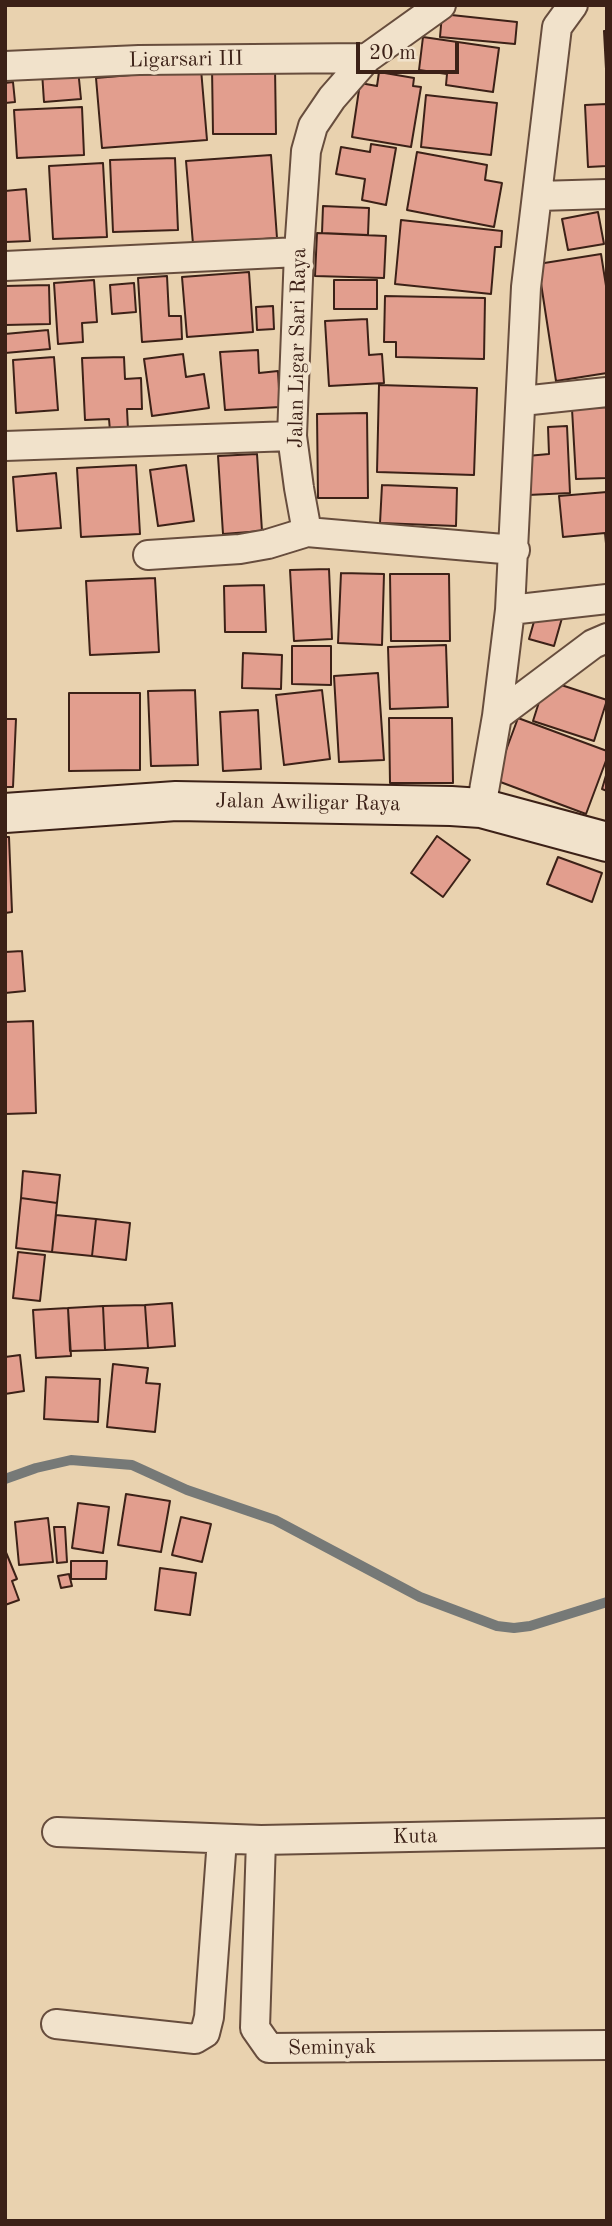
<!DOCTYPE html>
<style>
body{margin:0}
#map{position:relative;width:612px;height:2226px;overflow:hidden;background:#e9d2af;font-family:"Old Standard TT",serif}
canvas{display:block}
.frame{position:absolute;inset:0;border:7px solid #3c2117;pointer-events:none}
.scale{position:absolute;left:356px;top:42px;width:103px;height:32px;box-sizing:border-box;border:4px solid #3c2117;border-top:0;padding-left:9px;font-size:21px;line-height:24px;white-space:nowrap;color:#3c2117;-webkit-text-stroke:5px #f1e2cb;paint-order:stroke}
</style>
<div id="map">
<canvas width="612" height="2226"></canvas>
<div class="frame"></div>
<div class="scale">20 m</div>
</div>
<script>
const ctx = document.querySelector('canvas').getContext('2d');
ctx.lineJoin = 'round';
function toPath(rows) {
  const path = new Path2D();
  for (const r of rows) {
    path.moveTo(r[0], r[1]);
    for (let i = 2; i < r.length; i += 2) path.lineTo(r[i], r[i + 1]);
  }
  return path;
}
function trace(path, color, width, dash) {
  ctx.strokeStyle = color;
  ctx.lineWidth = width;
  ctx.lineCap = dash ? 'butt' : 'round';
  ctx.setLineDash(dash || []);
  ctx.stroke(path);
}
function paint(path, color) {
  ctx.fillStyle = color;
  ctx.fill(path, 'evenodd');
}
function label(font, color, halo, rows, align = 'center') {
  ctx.font = font + ' "Old Standard TT",serif';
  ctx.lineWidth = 7;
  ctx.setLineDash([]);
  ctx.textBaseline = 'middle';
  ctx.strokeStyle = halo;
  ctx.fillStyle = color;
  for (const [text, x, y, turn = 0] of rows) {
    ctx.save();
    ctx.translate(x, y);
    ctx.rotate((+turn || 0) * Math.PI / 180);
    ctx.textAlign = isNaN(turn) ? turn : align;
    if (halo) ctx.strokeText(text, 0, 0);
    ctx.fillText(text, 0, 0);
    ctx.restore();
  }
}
const stream = toPath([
 [5,1479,36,1468,71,1460,132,1465,187,1490,275,1520,420,1597,497,1626,514,1628,530,1626,607,1602]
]);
const building = toPath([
 [442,14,517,22,515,44,440,37,442,14],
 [604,31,607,31,607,88,604,31],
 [423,37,499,48,493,92,446,85,447,74,419,70,423,37],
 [212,67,275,67,276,134,213,134,212,67],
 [78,69,81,99,44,102,42,72,78,69],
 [201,69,207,140,102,148,96,78,201,69],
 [379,72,414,78,413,86,421,87,411,147,352,137,360,83,377,86,379,72],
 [13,82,15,102,5,103,5,83,13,82],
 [426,95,497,103,491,155,421,147,426,95],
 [607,104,607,166,588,167,585,105,607,104],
 [82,107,84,155,17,158,14,110,82,107],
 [371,144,396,148,386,205,362,200,365,179,336,174,341,147,370,152,371,144],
 [417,152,487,165,485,180,502,183,494,227,407,210,417,152],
 [271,155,277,238,193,244,186,161,271,155],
 [175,158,178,230,113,232,110,160,175,158],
 [103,163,107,237,53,239,49,166,103,163],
 [26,189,30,241,5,242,5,191,26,189],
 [323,206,369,208,368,235,322,233,323,206],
 [598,212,604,244,568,250,562,219,598,212],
 [401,220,502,231,501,247,495,247,491,294,395,284,401,220],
 [317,233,386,236,384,278,315,276,317,233],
 [601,254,607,292,607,373,556,381,538,264,601,254],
 [249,272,253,332,187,337,182,277,249,272],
 [167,276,169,316,181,316,182,339,142,342,138,278,167,276],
 [94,280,97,322,82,323,83,342,58,344,54,283,94,280],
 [334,280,377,280,377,309,334,309,334,280],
 [134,283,136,312,112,314,110,285,134,283],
 [49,285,50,324,5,325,5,286,49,285],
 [385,296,485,298,484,359,396,357,396,342,384,342,385,296],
 [273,306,274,329,257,330,256,307,273,306],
 [367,319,369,355,382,354,384,383,329,386,325,321,367,319],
 [48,330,50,349,5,353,5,334,48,330],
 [258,350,259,373,278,371,280,407,225,410,220,352,258,350],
 [183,354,186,377,204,374,209,408,152,416,144,359,183,354],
 [54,357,58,410,16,413,13,360,54,357],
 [124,357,125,379,141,378,142,409,127,409,128,430,110,431,109,419,85,420,82,358,124,357],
 [379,385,477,388,474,475,377,472,379,385],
 [607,407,607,478,576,479,572,409,607,407],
 [367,413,368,498,318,498,317,414,367,413],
 [567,426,570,493,528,495,527,456,549,454,548,427,567,426],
 [257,454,262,531,223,534,218,456,257,454],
 [136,465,140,534,81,537,77,468,136,465],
 [186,465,194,521,158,526,150,470,186,465],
 [56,473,61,528,17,531,13,477,56,473],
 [382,485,457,488,456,526,380,523,382,485],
 [607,492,607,554,605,533,563,537,559,496,607,492],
 [329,569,332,639,294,641,290,570,329,569],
 [341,573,384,574,382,645,338,643,341,573],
 [390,574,449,574,450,641,391,641,390,574],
 [155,578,159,652,90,655,86,581,155,578],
 [264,585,266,632,225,632,224,586,264,585],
 [537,611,562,618,554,646,529,639,537,611],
 [446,645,448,707,390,709,388,647,446,645],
 [292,646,331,646,331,685,292,684,292,646],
 [243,653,282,655,281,689,242,688,243,653],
 [378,673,384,760,339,762,334,676,378,673],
 [546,680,607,700,594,741,533,721,546,680],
 [195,690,198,765,151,766,148,691,195,690],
 [322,690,330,759,284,765,276,695,322,690],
 [69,693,140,693,140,770,69,771,69,693],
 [258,710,261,769,223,771,220,712,258,710],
 [389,718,452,718,453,783,390,783,389,718],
 [518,718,607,751,607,758,586,814,495,780,518,718],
 [5,719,16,719,13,787,5,787,5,719],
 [607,772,607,791,602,789,607,772],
 [437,836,470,860,443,897,411,873,437,836],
 [5,837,9,837,12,912,5,913,5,837],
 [558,857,602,873,592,902,547,884,558,857],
 [22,951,25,991,5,993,5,952,22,951],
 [33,1021,36,1113,5,1114,5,1022,33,1021],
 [23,1171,60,1175,57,1203,21,1198,23,1171],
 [21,1198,57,1203,52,1252,16,1248,21,1198],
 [56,1215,96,1219,92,1256,52,1252,56,1215],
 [96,1219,130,1223,126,1260,92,1256,96,1219],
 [18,1252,45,1255,40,1301,13,1298,18,1252],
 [172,1303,175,1346,148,1348,145,1305,172,1303],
 [145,1305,148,1348,105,1350,103,1306,145,1305],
 [103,1306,105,1350,70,1351,68,1308,103,1306],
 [68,1308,71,1356,36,1358,33,1310,68,1308],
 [20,1355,24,1391,5,1394,5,1357,20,1355],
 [113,1364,148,1368,146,1383,160,1384,155,1432,107,1427,113,1364],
 [46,1377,100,1379,98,1422,44,1419,46,1377],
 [126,1494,170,1501,161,1552,118,1545,126,1494],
 [78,1503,109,1507,103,1553,72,1548,78,1503],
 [181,1517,211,1524,202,1562,172,1555,181,1517],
 [48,1518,53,1562,19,1565,15,1522,48,1518],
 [54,1527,65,1527,67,1562,57,1563,54,1527],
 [5,1550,17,1579,12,1581,19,1600,5,1605,5,1550],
 [71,1561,107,1561,106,1579,71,1579,71,1561],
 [160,1568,196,1573,190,1615,155,1610,160,1568],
 [69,1574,72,1586,61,1588,58,1576,69,1574]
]);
const street = toPath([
 [441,5,367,58,332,98,313,126,306,151,299,252,292,436,299,488,307,532,515,550],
 [5,66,139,60,367,58],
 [538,196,607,194],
 [5,266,299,252],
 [522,401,607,392],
 [5,446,292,436],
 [148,555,240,549,268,544,307,532],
 [510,610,607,599],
 [497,716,593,644,607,638],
 [481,808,497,716,510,610,526,287,557,27,573,5],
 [57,1832,261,1840,607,1833],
 [261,1840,255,2028,269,2048,607,2045],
 [56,2024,195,2039,205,2033,209,2017,222,1839]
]);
const secondary = toPath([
 [5,813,176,801,451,806,481,808,607,842]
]);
const streetNames = [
 ["Ligarsari III",186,60,-1],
 ["Jalan Ligar Sari Raya",298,348,-89],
 ["Jalan Awiligar Raya",308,803,1],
 ["Kuta",415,1837,-1],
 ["Seminyak",332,2048,-1]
];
trace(stream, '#767977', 10);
paint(building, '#e29e8e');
trace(building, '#3c2117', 2);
trace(street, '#674d3d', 32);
trace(secondary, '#3c2117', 42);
trace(street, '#f1e2cb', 28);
trace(secondary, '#f1e2cb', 38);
label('21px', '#3c2117', '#f1e2cb', streetNames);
</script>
